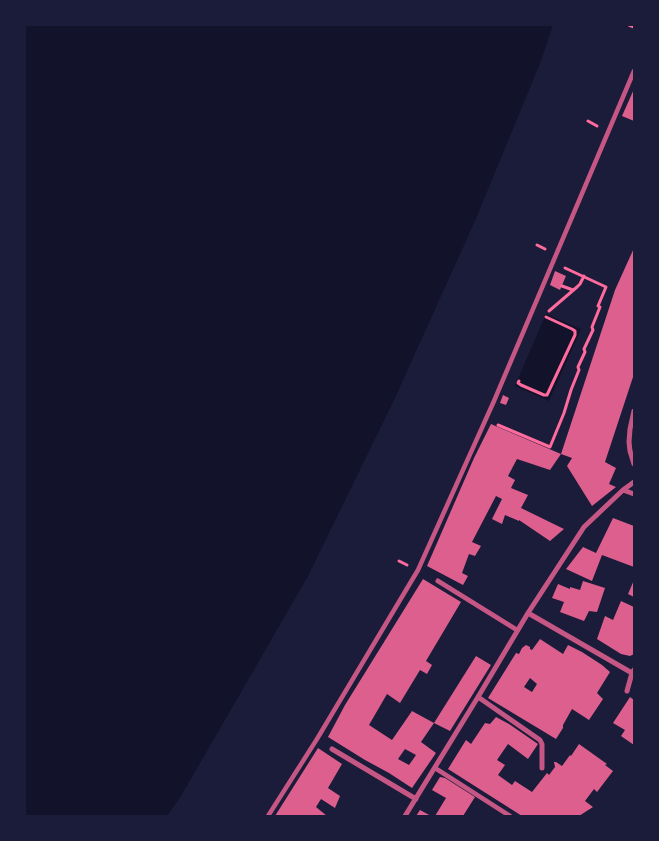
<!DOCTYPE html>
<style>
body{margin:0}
#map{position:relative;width:659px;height:841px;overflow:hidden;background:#1b1b3a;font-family:"Work Sans",sans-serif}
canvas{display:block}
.frame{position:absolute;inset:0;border:26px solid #1b1b3a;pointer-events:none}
</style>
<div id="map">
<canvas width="659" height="841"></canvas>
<div class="frame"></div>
</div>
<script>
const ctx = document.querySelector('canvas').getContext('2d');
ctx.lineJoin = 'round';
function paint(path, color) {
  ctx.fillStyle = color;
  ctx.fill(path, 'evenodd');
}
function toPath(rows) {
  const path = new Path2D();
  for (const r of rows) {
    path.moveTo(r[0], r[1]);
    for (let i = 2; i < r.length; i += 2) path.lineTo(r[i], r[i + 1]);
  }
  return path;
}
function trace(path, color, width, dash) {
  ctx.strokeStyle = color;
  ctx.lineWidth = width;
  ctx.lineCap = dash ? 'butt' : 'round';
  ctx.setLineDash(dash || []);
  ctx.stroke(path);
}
const water = toPath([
 [25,25,553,25,541,61,474,223,394,400,308,576,181,796,167,816,25,816],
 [546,314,581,329,549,401,515,386]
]);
const building = toPath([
 [634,89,634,121,622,116],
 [634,248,634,374,605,462,616,468,609,484,616,487,592,506,567,466,572,458,561,454,615,290],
 [555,271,566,276,560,290,550,285],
 [503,395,509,398,506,405,500,403],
 [491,424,561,454,550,470,517,459,508,476,515,480,511,488,528,495,521,508,564,529,550,541,519,520,519,521,505,515,502,524,492,519,502,499,496,496,472,542,481,546,475,556,469,554,462,573,468,576,463,585,427,566,474,458],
 [613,518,634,526,634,567,602,555,592,581,566,569,583,547,596,553],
 [423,579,461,602,426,661,432,665,427,674,420,670,400,703,387,694,369,725,392,740,412,711,434,723,476,656,491,665,450,731,434,723,421,742,436,753,412,788,389,773,365,760,328,737,345,705],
 [405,749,416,755,409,765,398,759],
 [634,580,634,597,628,594],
 [583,581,605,588,597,612,589,611,584,621,560,612,564,602,552,598,558,584,570,589,570,587,580,590],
 [621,601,634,607,634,654,630,656,621,654,597,639,605,616,613,620],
 [540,639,563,654,568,645,582,652,602,665,610,672,597,693,603,699,589,720,572,709,563,725,563,728,556,739,488,698,516,653,519,654,522,648,526,645,530,647,530,649,532,650],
 [530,678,537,684,532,692,524,687],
 [630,697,634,700,634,745,621,736,625,730,613,723],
 [496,717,509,724,538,744,528,759,508,744,497,760,505,765,498,775,512,785,515,781,532,792,547,773,549,775,555,767,554,762,556,762,562,766,570,755,571,756,579,744,607,764,605,765,613,771,597,792,594,789,585,801,593,807,579,816,522,816,448,769,466,740,471,744,485,723,490,724],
 [318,748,342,764,328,788,340,796,335,808,321,799,316,807,327,816,275,816],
 [440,777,445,778,475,797,463,816,435,816,446,798,432,790],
 [420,810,431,816,416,816]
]);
const path = toPath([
 [629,25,634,27],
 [588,121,597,126],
 [537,245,545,249],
 [562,286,573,290],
 [549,311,577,287,580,284,584,276],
 [519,381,518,383,521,385,544,395,547,395,575,335,575,331,572,329,546,317],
 [498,425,550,447,564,413,571,390,579,370,578,367,585,352,584,349,593,330,592,327,600,307,598,306,606,287,565,268],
 [399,561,407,565]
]);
const pedestrian = toPath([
 [435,768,510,816],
 [268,816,317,739,418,570,494,401,634,71]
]);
const minor = toPath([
 [634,411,630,429,629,442,630,451,634,464],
 [623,490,634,494],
 [438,581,517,630],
 [528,613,632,673,634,670],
 [627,691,632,673],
 [478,697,540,740,542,744,542,768],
 [332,749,416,799],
 [405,816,478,697,528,613,584,527,623,490,634,482]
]);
paint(water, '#12122b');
paint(building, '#dd5f8e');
trace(path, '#ff6b9d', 3);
trace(pedestrian, '#c65784', 4.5);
trace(minor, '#c65784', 5);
</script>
